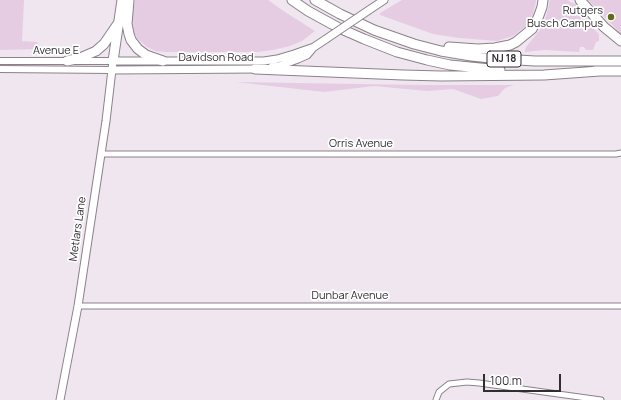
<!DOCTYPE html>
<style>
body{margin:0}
#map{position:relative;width:621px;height:400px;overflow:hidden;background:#efe6ef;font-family:Manrope,sans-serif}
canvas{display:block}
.scale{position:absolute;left:483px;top:374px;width:78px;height:18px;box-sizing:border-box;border:2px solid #312d31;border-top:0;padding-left:5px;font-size:12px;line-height:14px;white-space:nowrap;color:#312d31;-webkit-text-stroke:3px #fff;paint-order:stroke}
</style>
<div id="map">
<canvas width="621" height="400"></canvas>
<div class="scale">100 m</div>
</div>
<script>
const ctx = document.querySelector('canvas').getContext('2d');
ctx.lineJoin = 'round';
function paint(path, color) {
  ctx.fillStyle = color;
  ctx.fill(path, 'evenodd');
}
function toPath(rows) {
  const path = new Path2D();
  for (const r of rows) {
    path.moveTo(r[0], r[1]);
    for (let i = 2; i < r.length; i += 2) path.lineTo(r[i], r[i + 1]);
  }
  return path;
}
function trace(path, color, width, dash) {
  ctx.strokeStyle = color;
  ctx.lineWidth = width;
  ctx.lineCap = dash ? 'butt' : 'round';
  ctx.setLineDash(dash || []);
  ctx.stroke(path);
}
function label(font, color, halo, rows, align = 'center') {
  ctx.font = font + ' Manrope,sans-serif';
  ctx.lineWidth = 3.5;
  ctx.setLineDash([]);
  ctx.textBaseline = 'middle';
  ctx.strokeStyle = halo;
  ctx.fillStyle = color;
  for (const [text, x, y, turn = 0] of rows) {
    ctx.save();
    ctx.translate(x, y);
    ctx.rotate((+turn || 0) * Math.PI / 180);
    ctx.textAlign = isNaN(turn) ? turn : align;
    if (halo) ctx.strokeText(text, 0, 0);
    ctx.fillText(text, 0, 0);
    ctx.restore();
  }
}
const green = toPath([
 [0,0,24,0,22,41,37,42,41,49,0,50],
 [135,0,268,0,285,12,315,31,302,41,290,46,273,50,258,52,167,52,156,51,147,47,137,38,133,31,132,21],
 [402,0,536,0,536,1,533,14,525,27,513,36,497,41,459,38,433,34,380,15,380,13],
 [550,0,568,0,570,2,576,4,584,13,594,29,599,34,599,41,596,42,593,50,586,50,584,47,580,47,579,52,545,50,525,52,525,50,526,47,540,30,545,21],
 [588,0,621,0,621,34,592,4],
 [236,82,422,85,514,85,505,88,498,96,481,99,453,89,427,91,374,86,324,92]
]);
const minor = toPath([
 [101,154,616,154,621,153],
 [78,306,621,306],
 [436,400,439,392,449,384,467,382,479,383,601,400]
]);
const tertiary = toPath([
 [0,61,113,61],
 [0,69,112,70]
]);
const secondary = toPath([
 [369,10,384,0],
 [272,67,279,66,298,59,307,55,312,49],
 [112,70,259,69],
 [60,400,78,306,106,121,113,61,264,61,277,59,294,54,314,47,326,39]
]);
const motorway = toPath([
 [129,0,127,24,129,34,131,40,138,49,146,55,163,61],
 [292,0,308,11,339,28,364,39,397,52,427,60,450,65,500,70],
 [315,0,340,14,374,30,414,44,441,51,471,56,501,59,535,61,621,61],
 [580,0,604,27,621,41],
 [449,47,478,49,495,48,510,45,516,42,532,29,538,18,542,7,543,0],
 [67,61,80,58,96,51,104,44,119,22],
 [113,61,122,0],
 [255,69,403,75,441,76,544,75,600,71],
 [595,71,621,71]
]);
const secondaryBridge = toPath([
 [326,39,369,10]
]);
const markers = [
 [611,17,4,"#606d16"]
];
const shields = [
 [504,59,34]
];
const shieldNames = [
 ["NJ 18",504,59]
];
const poiNames = [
 ["Rutgers",603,11],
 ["Busch Campus",603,24]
];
const streetNames = [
 ["Avenue E",56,51],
 ["Davidson Road",216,58],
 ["Orris Avenue",361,144],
 ["Metlars Lane",78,229,-82],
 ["Dunbar Avenue",350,296]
];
paint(green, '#e5cce3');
trace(minor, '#8b828a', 7);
trace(tertiary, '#8b828a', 8);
trace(secondary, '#8b828a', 9);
trace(motorway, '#8b828a', 11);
trace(minor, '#fff', 5);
trace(tertiary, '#fff', 6);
trace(secondary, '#fff', 7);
trace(motorway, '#fff', 9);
trace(secondaryBridge, '#8b828a', 9, []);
trace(secondaryBridge, '#fff', 7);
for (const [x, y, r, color] of markers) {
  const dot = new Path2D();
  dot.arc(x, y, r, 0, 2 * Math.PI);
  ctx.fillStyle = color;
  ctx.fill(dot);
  trace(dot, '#fff', 1.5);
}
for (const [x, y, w] of shields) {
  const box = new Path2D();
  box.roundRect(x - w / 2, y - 8, w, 16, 3);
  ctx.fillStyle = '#fff';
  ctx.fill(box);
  trace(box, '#312d31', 1);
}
label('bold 10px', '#312d31', null, shieldNames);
label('11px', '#312d31', '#fff', poiNames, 'right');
label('11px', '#312d31', '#fff', streetNames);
</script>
